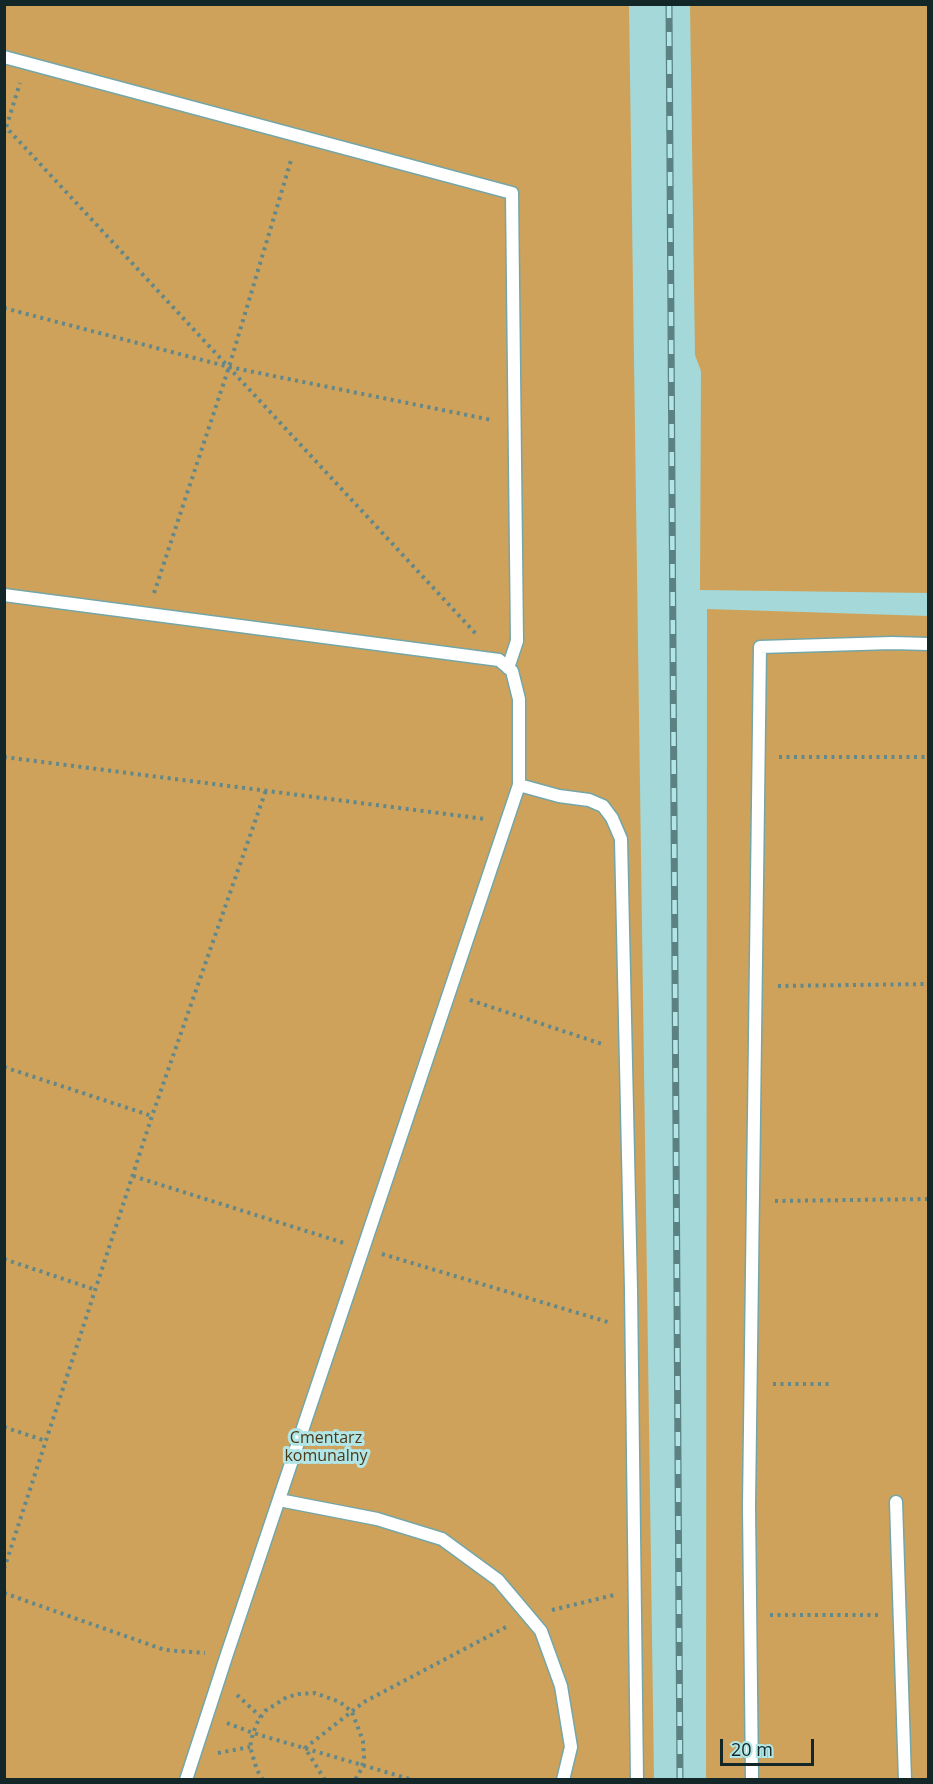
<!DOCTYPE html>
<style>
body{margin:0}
#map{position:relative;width:933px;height:1784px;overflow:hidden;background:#a4d8d9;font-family:"Open Sans",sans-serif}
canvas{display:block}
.frame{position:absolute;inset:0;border:6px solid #132728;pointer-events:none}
.scale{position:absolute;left:720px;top:1739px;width:94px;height:27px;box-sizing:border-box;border:3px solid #132728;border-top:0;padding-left:8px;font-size:18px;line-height:21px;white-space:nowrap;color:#132728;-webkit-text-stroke:4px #b1e5e6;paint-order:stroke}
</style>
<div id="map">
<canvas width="933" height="1784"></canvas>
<div class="frame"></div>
<div class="scale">20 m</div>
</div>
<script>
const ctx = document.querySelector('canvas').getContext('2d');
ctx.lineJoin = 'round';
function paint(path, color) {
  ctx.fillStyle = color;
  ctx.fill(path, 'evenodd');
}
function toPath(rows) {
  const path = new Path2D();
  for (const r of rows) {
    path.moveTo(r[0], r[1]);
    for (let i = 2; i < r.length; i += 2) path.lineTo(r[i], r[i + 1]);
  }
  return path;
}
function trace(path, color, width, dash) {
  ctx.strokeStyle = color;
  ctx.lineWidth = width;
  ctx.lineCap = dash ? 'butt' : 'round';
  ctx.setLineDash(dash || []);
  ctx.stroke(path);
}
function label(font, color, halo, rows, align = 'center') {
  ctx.font = font + ' "Open Sans",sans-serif';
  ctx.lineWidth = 6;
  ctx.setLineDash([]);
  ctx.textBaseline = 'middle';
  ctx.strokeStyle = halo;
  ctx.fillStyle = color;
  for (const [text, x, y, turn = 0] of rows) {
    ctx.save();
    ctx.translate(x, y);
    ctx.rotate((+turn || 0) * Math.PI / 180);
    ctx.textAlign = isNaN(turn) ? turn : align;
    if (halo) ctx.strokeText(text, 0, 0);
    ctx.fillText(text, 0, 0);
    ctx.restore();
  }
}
const green = toPath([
 [5,5,629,5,654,1779,5,1780],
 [690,5,928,5,928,593,700,590,701,371,695,355],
 [707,609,928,616,928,1779,706,1780]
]);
const path = toPath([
 [4,125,477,635],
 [4,134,20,83],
 [4,308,229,367,492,420],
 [154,593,229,367,292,157],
 [4,757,485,819],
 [779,757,928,757],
 [778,986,928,984],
 [470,1000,605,1045],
 [4,1067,152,1116],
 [133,1176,344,1243],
 [775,1201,928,1199],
 [382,1254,611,1323],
 [4,1259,96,1290],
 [773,1384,830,1384],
 [4,1427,46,1441],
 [4,1569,152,1116,266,790],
 [4,1593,165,1650,205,1653],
 [552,1610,614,1595],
 [770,1615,880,1615],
 [237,1695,261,1717],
 [227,1723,253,1733,413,1780],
 [218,1753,250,1747],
 [263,1780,257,1770,250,1747,253,1733,258,1721,265,1711,287,1697,299,1694,315,1693,340,1702,352,1712,363,1741,364,1757,362,1768,355,1780],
 [325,1780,305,1748,364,1702,508,1626]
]);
const lane = toPath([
 [4,57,512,193,517,641,508,668],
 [4,595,499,660,512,671,519,699,519,785,559,796,589,800,603,806,612,818,621,839,631,1289,637,1780],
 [279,1500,377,1519,442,1539,498,1580,541,1631,561,1686,571,1747,563,1780],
 [896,1502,905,1780],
 [186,1780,227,1654,519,785],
 [752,1780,749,1506,760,647,892,643,928,644]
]);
const rail = toPath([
 [669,4,680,1780]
]);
const parkNames = [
 ["Cmentarz",326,1438],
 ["komunalny",326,1456]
];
paint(green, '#cea25b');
trace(lane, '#74a6a7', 15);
trace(path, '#638889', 4, [3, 4.5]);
trace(lane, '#fff', 12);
trace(rail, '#5c8182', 7);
trace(rail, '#b1e5e6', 4.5, [14]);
label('16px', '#4c3918', '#b1e5e6', parkNames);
</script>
